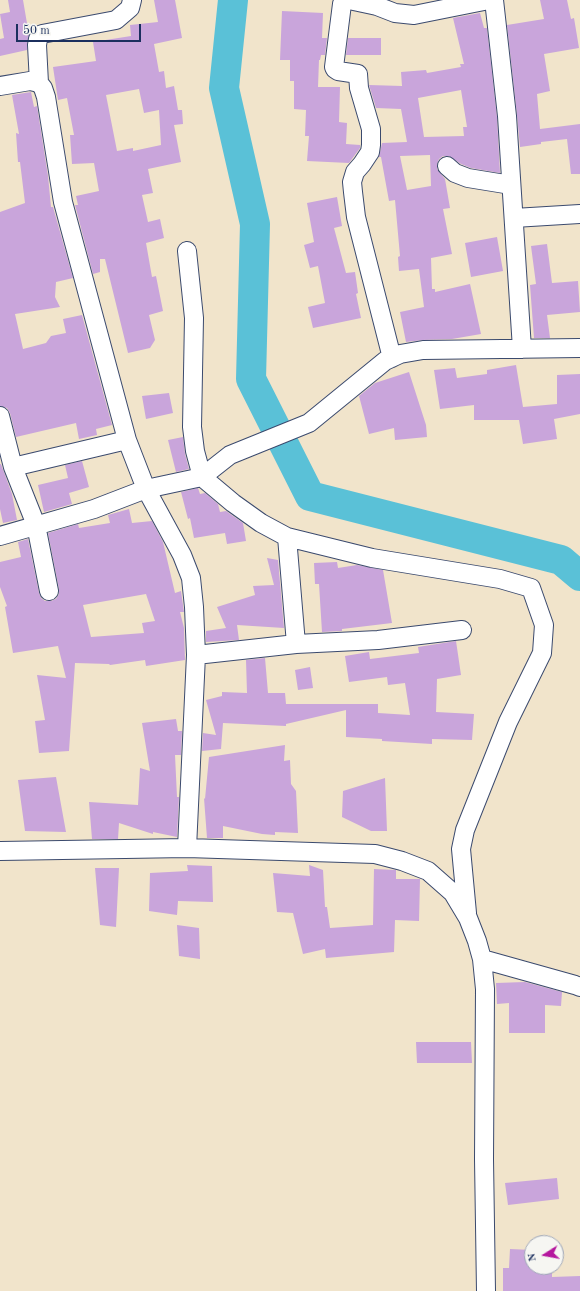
<!DOCTYPE html>
<style>
body{margin:0}
#map{position:relative;width:580px;height:1291px;overflow:hidden;background:#f1e4cb;font-family:"Old Standard TT",serif}
canvas{display:block}
.north{position:absolute;left:524px;top:1235px;width:40px;height:40px;box-sizing:border-box;background:#f6f6f2;border:1px solid #9ea6b7;border-radius:50%;rotate:259deg;font-size:11px;font-weight:700;line-height:16px;text-align:center;color:#1b2f5e}
.north::after{content:'';display:block;margin:auto;width:14px;height:18px;background:#b5179e;clip-path:polygon(50% 0,100% 100%,50% 72%,0 100%)}
.scale{position:absolute;left:16px;top:24px;width:125px;height:18px;box-sizing:border-box;border:2px solid #1b2f5e;border-top:0;padding-left:5px;font-size:12px;line-height:14px;white-space:nowrap;color:#1b2f5e;-webkit-text-stroke:3px #f6f6f2;paint-order:stroke}
</style>
<div id="map">
<canvas width="580" height="1291"></canvas>
<div class="north">N</div>
<div class="scale">50 m</div>
</div>
<script>
const ctx = document.querySelector('canvas').getContext('2d');
ctx.lineJoin = 'round';
function toPath(rows) {
  const path = new Path2D();
  for (const r of rows) {
    path.moveTo(r[0], r[1]);
    for (let i = 2; i < r.length; i += 2) path.lineTo(r[i], r[i + 1]);
  }
  return path;
}
function trace(path, color, width, dash) {
  ctx.strokeStyle = color;
  ctx.lineWidth = width;
  ctx.lineCap = dash ? 'butt' : 'round';
  ctx.setLineDash(dash || []);
  ctx.stroke(path);
}
function paint(path, color) {
  ctx.fillStyle = color;
  ctx.fill(path, 'evenodd');
}
const river = toPath([
 [233,0,224,88,255,224,251,379,310,496,561,560,580,576]
]);
const building = toPath([
 [8,0,23,0,29,35,27,43,27,50,0,56,0,39,4,38,0,14,10,12],
 [154,0,175,0,182,38,154,44,159,72,164,71,166,88,174,86,178,110,182,110,183,124,174,125,181,162,148,169,153,193,142,195,148,222,160,219,164,238,146,243,152,277,156,276,163,311,149,315,155,340,150,348,128,353,105,259,100,259,100,272,93,274,75,205,78,205,76,196,99,191,94,163,72,164,70,135,74,135,67,98,58,100,53,67,96,61,93,42,131,36,130,25,158,22],
 [139,89,144,113,159,110,161,145,133,151,133,148,117,151,106,95],
 [540,0,567,0,571,19,574,18,579,48,544,54,550,91,537,94,540,129,580,124,580,174,571,174,567,139,541,142,541,144,520,147,517,115,507,25,544,19],
 [282,11,323,13,322,38,327,38,325,55,321,55,320,60,319,60,318,87,340,87,339,122,347,123,346,144,360,145,360,148,349,163,307,161,309,136,305,136,306,110,294,109,294,81,290,81,290,60,280,60],
 [480,13,484,28,487,28,497,117,500,173,471,168,461,164,449,156,443,156,439,159,437,164,437,169,445,179,450,208,443,209,452,254,431,258,432,289,435,289,435,292,470,284,481,334,452,339,423,340,406,342,400,312,424,307,419,269,399,271,398,257,400,256,395,200,389,201,381,157,379,157,382,143,407,142,401,109,376,108,369,85,402,86,401,72,426,70,427,73,461,67,460,64,464,64,453,18],
 [461,90,467,127,463,127,464,136,424,137,418,98],
 [430,155,431,186,407,190,400,156],
 [348,38,381,38,381,55,346,55],
 [31,92,34,107,37,106,48,176,51,207,53,207,73,278,56,282,55,297,60,307,15,314,23,349,46,343,51,336,66,333,63,319,82,315,112,425,96,429,97,435,79,439,76,423,16,437,10,413,7,408,0,406,0,212,25,203,20,162,18,162,16,133,19,134,12,95],
 [337,197,342,226,334,228,346,273,355,272,358,293,356,294,361,318,313,328,308,307,325,303,318,266,310,268,304,245,314,242,307,203],
 [497,237,503,271,471,277,465,243],
 [547,244,552,283,578,281,580,312,547,315,550,338,534,338,530,285,536,284,531,246],
 [516,365,523,407,557,404,557,375,580,374,580,414,554,419,557,439,523,444,519,420,474,420,474,405,440,409,434,370,455,368,457,378,487,374,487,370],
 [409,372,426,425,427,437,395,440,394,428,369,434,359,396,375,383],
 [169,393,173,413,146,419,142,396],
 [183,437,185,454,189,469,176,472,168,440],
 [82,461,89,487,69,493,72,504,44,512,38,485,68,478,65,465],
 [0,464,1,464,12,494,17,520,3,523,0,509],
 [198,488,200,494,205,493,218,504,220,512,226,511,243,523,246,541,227,544,225,533,194,538,190,518,188,519,181,492],
 [129,509,132,523,152,521,163,542,175,593,181,591,184,612,180,612,184,628,185,660,146,666,145,660,110,665,109,664,75,663,69,751,39,753,35,721,45,720,37,675,66,678,58,646,13,653,5,607,7,606,0,587,0,562,21,557,18,542,28,539,39,593,41,598,45,601,51,601,56,599,59,594,59,589,48,533,78,524,79,528,110,523,108,515],
 [146,594,155,621,142,623,144,633,91,637,83,605],
 [267,558,278,560,284,628,237,625,239,640,206,642,206,631,226,628,217,607,255,595,253,586,274,585],
 [337,562,338,568,357,565,383,570,392,623,342,629,342,631,322,632,319,584,315,584,314,563],
 [456,641,461,675,437,679,436,712,474,714,472,740,432,739,432,744,382,741,382,739,346,737,346,710,286,724,286,726,223,723,221,749,202,751,203,733,216,735,206,700,222,696,222,692,247,693,246,660,265,658,268,693,285,693,286,704,378,704,378,713,410,715,405,683,388,685,387,677,349,682,345,656,369,652,370,659,419,653,418,647],
 [310,667,313,688,298,690,295,670],
 [176,719,178,731,182,731,181,755,175,755,177,797,179,797,177,837,153,832,153,834,119,823,118,839,92,839,89,802,138,805,140,768,150,771,142,723],
 [285,745,284,761,290,760,291,784,296,791,298,833,275,832,275,835,262,834,223,826,223,838,207,838,204,798,205,799,209,757],
 [56,777,66,832,25,831,18,780],
 [385,778,387,831,371,831,342,817,343,791],
 [187,865,212,866,213,902,178,901,177,915,149,911,150,873,188,871],
 [309,865,323,870,325,907,327,907,330,928,373,925,374,869,396,870,396,879,420,879,419,921,395,920,394,952,326,958,325,949,303,954,293,913,277,912,273,873,310,876],
 [95,868,119,868,116,927,100,925],
 [177,925,199,928,200,959,179,956],
 [525,982,562,992,561,1006,545,1005,545,1033,509,1033,509,1003,497,1004,496,983],
 [416,1042,471,1042,472,1063,417,1063],
 [557,1178,559,1199,508,1205,505,1183],
 [510,1249,532,1250,532,1267,552,1267,552,1277,580,1276,580,1291,503,1291,503,1268,509,1268]
]);
const minor = toPath([
 [347,0,342,4,334,67,335,69,338,71,358,74,359,88,371,129,371,145,370,152,362,164,355,172,352,182,353,192,356,217,392,358],
 [349,0,377,6,395,13,414,15,489,0],
 [494,0,507,116,522,349],
 [39,83,37,45,38,39,42,34,116,20,130,8,132,0],
 [0,86,30,81,39,83,43,88,46,97,63,202,127,440,146,489,182,555,191,578,194,607,196,655,187,848],
 [447,166,455,173,468,178,511,185],
 [514,218,580,214],
 [187,251,194,318,192,427,195,451,202,477,233,503,261,523,287,537,296,644],
 [0,416,13,467,36,525,49,591],
 [13,467,127,440],
 [0,536,94,509,146,489,202,477,230,455,309,423,385,361,400,354,423,350,580,348],
 [287,537,372,558,500,579,531,588,544,625,542,653,508,722,465,830,461,849,467,913],
 [196,655,296,644,378,640,462,630],
 [0,851,187,848,375,854,402,861,428,871,453,893,468,918,477,941,482,959,485,989,484,1159,486,1291],
 [482,959,575,985,580,987]
]);
trace(river, '#5ac1d7', 30);
paint(building, '#c9a5db');
trace(minor, '#3b4a6e', 20);
trace(minor, '#fff', 18);
</script>
